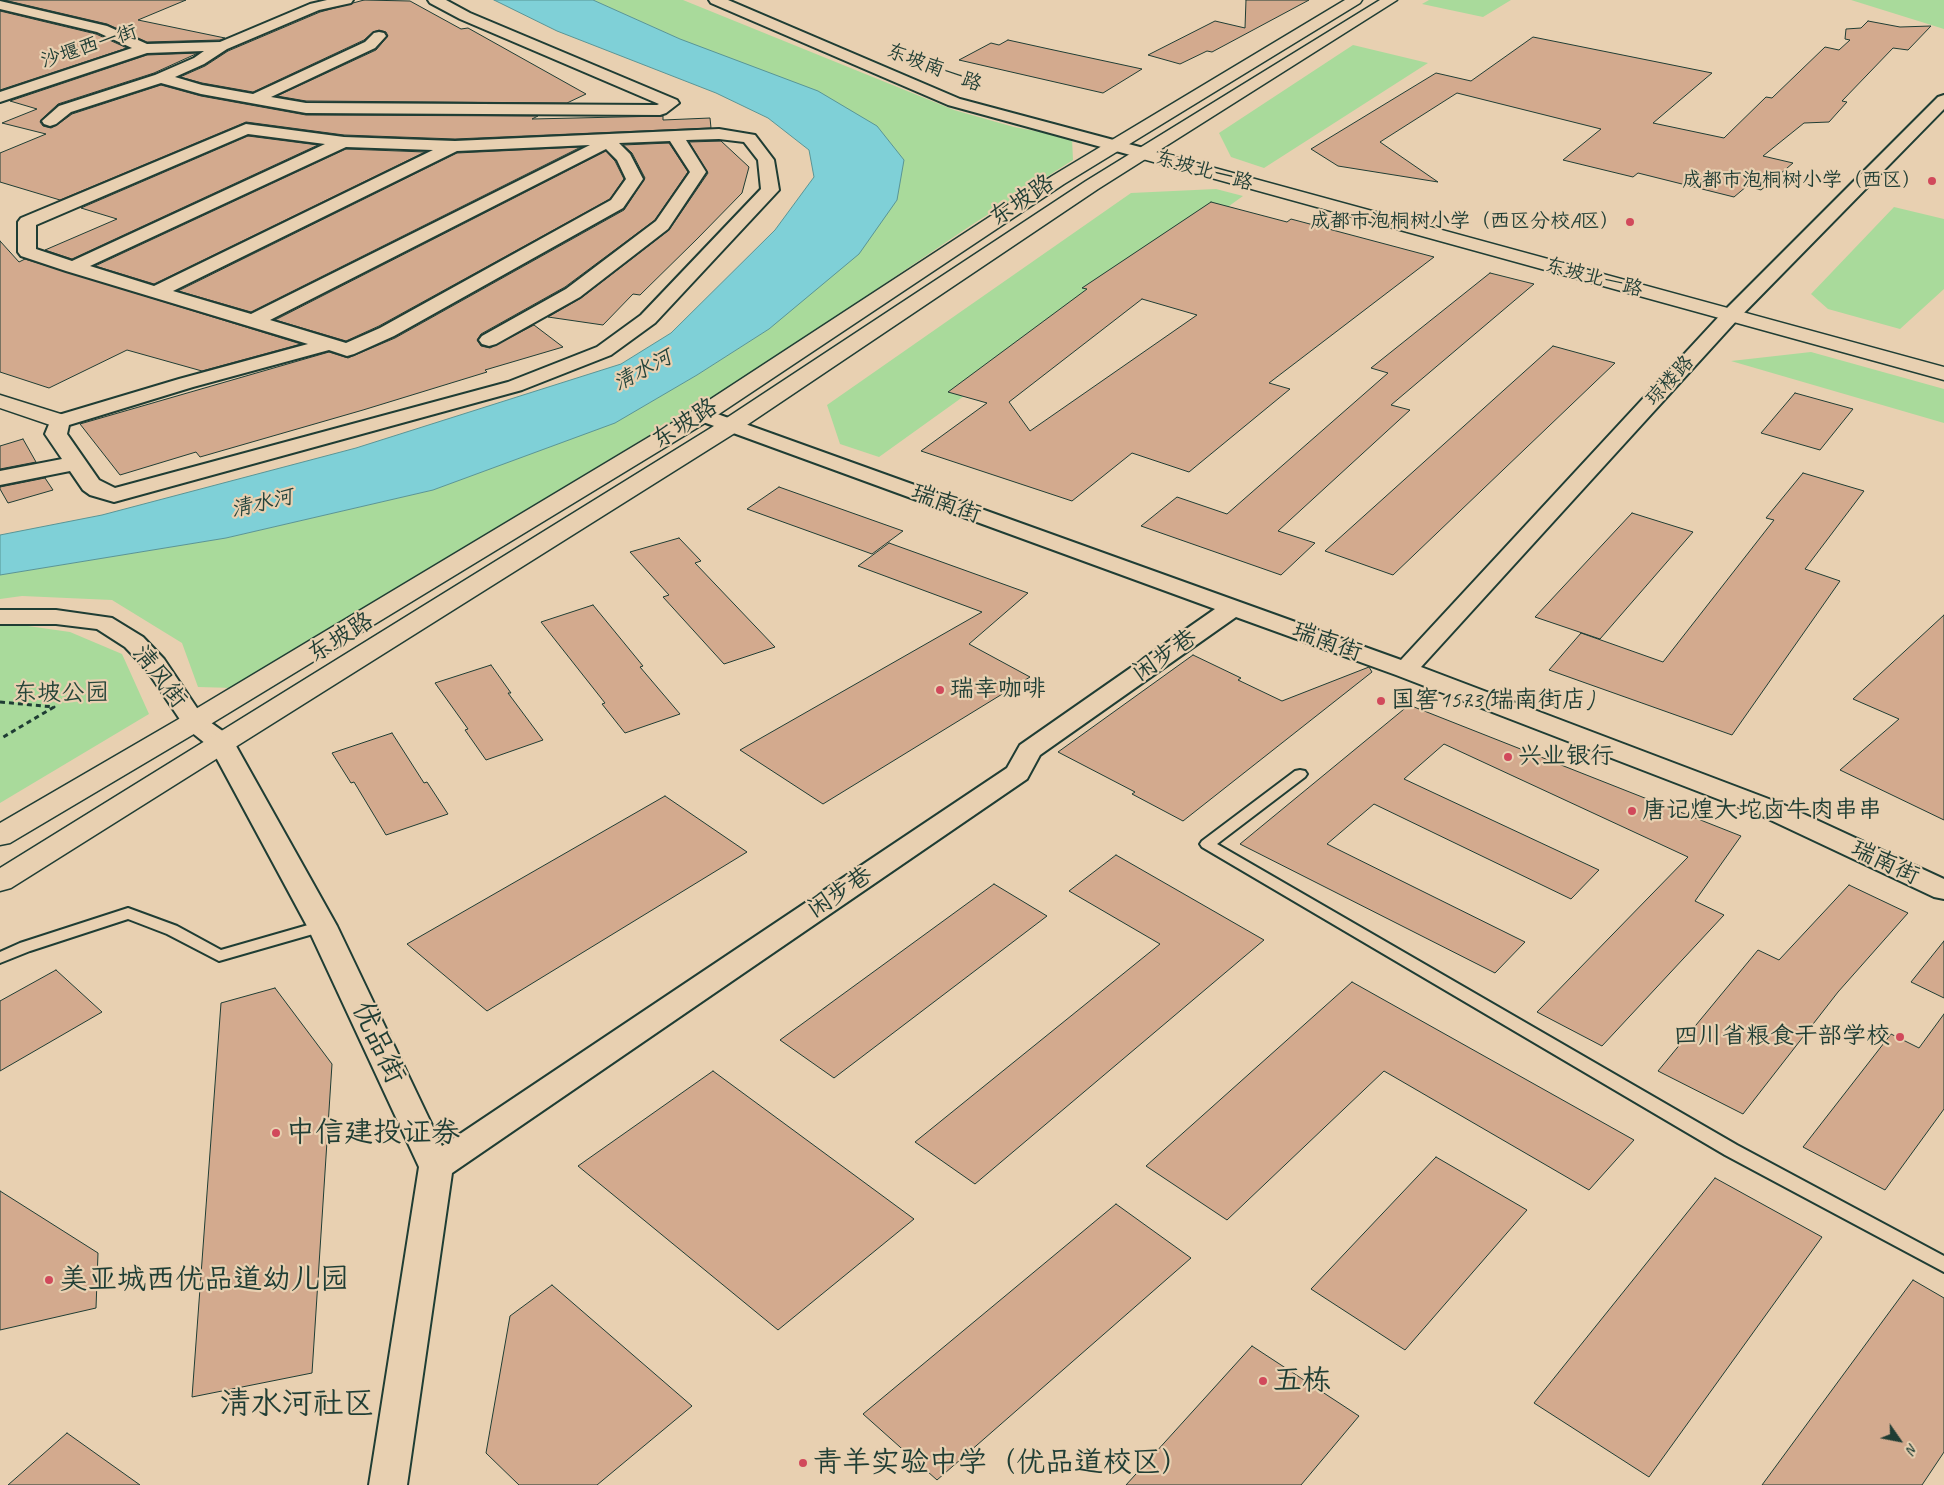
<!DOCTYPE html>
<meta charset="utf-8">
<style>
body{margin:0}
#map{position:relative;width:1944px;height:1485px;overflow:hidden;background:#e8d0b1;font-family:Caveat,sans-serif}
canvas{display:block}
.north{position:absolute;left:1874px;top:1415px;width:50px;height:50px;-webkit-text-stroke:4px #e8d0b1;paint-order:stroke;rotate:123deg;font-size:14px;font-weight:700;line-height:20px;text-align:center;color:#1f3d34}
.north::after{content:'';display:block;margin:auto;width:18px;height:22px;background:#1f3d34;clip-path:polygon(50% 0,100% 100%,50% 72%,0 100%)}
</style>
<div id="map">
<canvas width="1944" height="1485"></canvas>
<div class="north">N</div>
</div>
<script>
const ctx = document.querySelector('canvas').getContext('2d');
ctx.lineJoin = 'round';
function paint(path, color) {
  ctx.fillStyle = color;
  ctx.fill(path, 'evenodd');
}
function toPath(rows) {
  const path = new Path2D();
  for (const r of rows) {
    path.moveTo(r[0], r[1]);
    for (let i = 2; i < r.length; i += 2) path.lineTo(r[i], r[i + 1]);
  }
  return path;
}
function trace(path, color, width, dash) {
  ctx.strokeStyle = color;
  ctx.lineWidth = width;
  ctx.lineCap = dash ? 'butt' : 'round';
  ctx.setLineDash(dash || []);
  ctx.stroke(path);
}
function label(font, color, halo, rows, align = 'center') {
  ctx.font = font + ' Caveat,"LXGW WenKai TC",sans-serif';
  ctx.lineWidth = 4.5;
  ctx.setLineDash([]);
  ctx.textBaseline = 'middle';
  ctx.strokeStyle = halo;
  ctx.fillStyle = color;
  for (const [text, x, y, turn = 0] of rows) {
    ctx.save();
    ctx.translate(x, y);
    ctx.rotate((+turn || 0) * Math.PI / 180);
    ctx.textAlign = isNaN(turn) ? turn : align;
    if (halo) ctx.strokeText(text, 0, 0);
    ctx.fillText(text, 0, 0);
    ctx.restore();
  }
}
const green = toPath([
 [593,0,683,0,954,110,1014,127,1072,138,1073,160,970,226,763,366,234,688,198,687,182,643,112,600,22,596,0,599,0,575,226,538,433,490,614,423,697,375,769,329,897,200,680,39],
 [1429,0,1511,0,1483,17,1422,4],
 [1851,0,1944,0,1944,29],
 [1353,45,1428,63,1264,168,1231,157,1219,133],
 [1216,189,1243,196,879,457,840,444,827,405,1131,193],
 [1894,207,1944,219,1944,289,1900,329,1828,309,1811,294],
 [1811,352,1944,389,1944,423,1731,361],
 [14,624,70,632,122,654,149,714,0,803,0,625]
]);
const water = toPath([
 [494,0,593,0,680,39,818,91,877,126,904,160,897,200,859,254,769,329,697,375,615,423,433,490,226,538,0,575,0,535,102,515,356,448,621,364,671,333,775,230,814,177,809,150,768,118,716,93,557,31,494,0]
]);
const building = toPath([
 [4,0,186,0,138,20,225,38,220,40,147,42,107,24,4,0],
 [364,0,410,1,461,29,468,28,586,94,567,103,306,101,277,96,376,50,388,36,386,32,379,30,373,32,364,40,253,92,202,83,180,77,205,66,228,51,320,12,364,0],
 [1246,0,1309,0,1212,52,1207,51,1180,64,1148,55,1215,21,1245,28,1246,0],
 [0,11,96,34,127,48,0,90,0,11],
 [1868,21,1900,27,1931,26,1908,50,1893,48,1842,101,1847,102,1829,122,1804,123,1763,156,1793,163,1761,190,1747,186,1734,197,1638,173,1633,177,1563,160,1601,129,1457,93,1380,142,1438,182,1338,166,1311,149,1436,73,1471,81,1533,37,1712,73,1653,123,1724,138,1766,97,1772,98,1825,47,1839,50,1850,40,1845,39,1846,29,1861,28,1868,21],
 [1008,40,1049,49,1142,69,1103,93,959,60,991,43,999,45,1008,40],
 [198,53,154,73,58,104,41,120,40,122,43,126,51,128,57,125,72,114,161,85,201,96,306,115,538,116,532,119,663,116,663,120,710,118,711,128,455,139,344,135,246,122,60,200,0,182,0,153,46,134,2,123,37,109,10,101,147,55,198,53],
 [248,136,318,145,72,259,45,250,117,219,81,208,248,136],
 [721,141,749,167,742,193,697,239,640,295,633,294,603,325,548,317,581,298,669,230,708,173,689,142,721,141],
 [669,143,688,172,655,220,565,287,481,334,477,340,481,346,490,348,534,325,563,347,485,370,487,372,363,410,200,457,196,452,120,475,80,424,329,352,348,358,395,338,624,210,645,178,632,153,623,145,669,143],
 [581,147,251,312,178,291,457,153,581,147],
 [346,149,425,152,154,284,95,266,346,149],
 [606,151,615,161,624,179,610,199,379,326,346,341,275,320,606,151],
 [1211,202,1287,222,1291,219,1434,257,1269,383,1290,389,1189,472,1132,453,1072,501,921,451,987,403,948,392,1087,289,1082,288,1211,202],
 [1142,299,1197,315,1030,431,1009,402,1142,299],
 [0,241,19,262,25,259,301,344,202,371,127,350,49,388,0,372,0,241],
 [1490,273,1534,284,1391,405,1410,410,1278,531,1315,543,1281,575,1141,526,1177,497,1227,514,1388,373,1371,368,1490,273],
 [1553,346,1615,363,1393,575,1325,551,1553,346],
 [1795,393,1853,409,1820,450,1761,433,1795,393],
 [23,439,36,462,0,469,0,446,23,439],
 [1803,473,1864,491,1805,569,1840,581,1732,735,1549,670,1581,633,1663,662,1774,520,1766,518,1803,473],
 [45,478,53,490,8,503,0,489,0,487,45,478],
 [779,487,903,531,872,554,747,509,779,487],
 [1632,513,1693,532,1600,639,1535,617,1632,513],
 [679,538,701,561,695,563,775,647,724,664,663,597,669,595,630,552,679,538],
 [889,543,1028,593,969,644,1030,677,823,804,740,750,982,612,858,566,889,543],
 [593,605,643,666,640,667,680,714,625,733,602,704,605,703,541,622,593,605],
 [1944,615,1944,820,1840,770,1899,719,1853,699,1944,615],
 [1193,655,1241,678,1238,680,1282,701,1369,667,1372,672,1183,821,1132,794,1135,792,1058,752,1193,655],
 [491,665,511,693,508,693,543,740,486,760,465,730,468,729,435,683,491,665],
 [1409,705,1741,836,1695,901,1724,915,1602,1046,1537,1012,1688,857,1444,744,1404,779,1599,870,1571,899,1374,804,1327,844,1525,942,1495,973,1240,844,1409,705],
 [392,733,424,783,427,782,448,814,386,835,354,782,351,783,332,753,392,733],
 [665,796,747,852,487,1011,407,944,665,796],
 [1116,855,1264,940,975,1184,915,1142,1160,944,1069,891,1116,855],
 [994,884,1047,916,834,1078,780,1040,994,884],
 [1849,885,1908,913,1838,992,1743,1114,1658,1071,1758,950,1779,960,1849,885],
 [1944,941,1944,998,1911,982,1944,941],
 [56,970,102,1012,0,1071,0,1001,56,970],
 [1352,982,1634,1140,1589,1190,1384,1071,1227,1220,1146,1166,1352,982],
 [275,988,332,1064,312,1373,192,1397,221,1003,275,988],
 [1944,1014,1944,1109,1885,1190,1803,1147,1891,1034,1919,1048,1944,1014],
 [713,1071,914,1219,778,1330,578,1166,713,1071],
 [1436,1157,1527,1210,1405,1350,1311,1289,1436,1157],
 [1715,1178,1822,1237,1649,1477,1534,1403,1715,1178],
 [0,1191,98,1253,96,1308,0,1330,0,1191],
 [1116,1204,1191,1258,937,1480,863,1414,1116,1204],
 [1913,1280,1944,1298,1944,1452,1922,1485,1762,1485,1913,1280],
 [552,1285,692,1406,597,1485,519,1485,486,1453,510,1316,552,1285],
 [1252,1346,1359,1416,1301,1485,1126,1485,1252,1346],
 [67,1433,140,1485,8,1485,67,1433]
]);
const path = toPath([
 [0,702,54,707,0,739]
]);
const service = toPath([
 [1300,770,1305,771,1307,774,1305,777,1217,844,1737,1145,1944,1256,1944,1272,1725,1155,1202,847,1200,844,1202,841,1295,771,1300,770],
 [128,908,177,926,221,950,322,921,327,922,330,926,327,930,219,961,167,934,128,919,30,951,0,963,0,952,20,943,128,908]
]);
const minor = toPath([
 [327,0,353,0,351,3,319,10,227,49,204,64,175,77,202,85,253,94,365,42,374,33,379,32,384,33,386,36,375,48,271,97,306,103,657,105,659,104,460,19,430,3,428,0,446,0,470,13,677,100,679,103,666,113,660,115,306,113,201,94,161,83,71,112,56,124,50,126,44,124,42,121,59,106,155,75,194,58,204,51,147,53,0,102,0,92,132,48,97,32,0,9,0,1,107,26,147,44,220,42,310,4,327,0],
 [709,0,728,0,960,99,1151,150,1153,154,1151,158,1145,159,948,105,711,3,709,0],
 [1944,95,1944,109,1738,319,1421,667,1782,804,1944,879,1944,899,1934,897,1762,816,1396,675,1236,617,1040,755,1027,779,452,1173,407,1485,369,1485,419,1167,307,926,211,748,185,727,146,669,125,647,97,629,56,624,0,624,0,610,56,610,112,618,143,637,164,659,203,717,231,737,337,926,442,1146,1007,768,1020,745,1215,609,695,419,692,415,695,411,702,409,709,411,1401,660,1724,311,1938,97,1944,95],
 [246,124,344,137,455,141,719,129,755,135,774,160,779,190,655,323,611,355,522,390,114,502,90,495,83,490,70,471,0,485,0,471,62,459,45,434,52,417,179,379,308,344,66,271,21,256,18,252,18,222,21,218,246,124],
 [248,134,325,144,72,261,36,249,36,225,248,134],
 [719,139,744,142,758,160,761,189,641,315,597,347,508,382,115,488,99,480,67,434,69,425,193,387,329,350,347,356,354,354,394,336,623,208,643,179,630,154,619,143,670,141,690,172,656,221,566,289,482,336,479,340,482,344,489,346,496,344,580,297,668,229,706,172,686,140,719,139],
 [590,145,251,314,173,291,457,151,590,145],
 [346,147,433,150,154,286,90,266,346,147],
 [606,149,617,160,626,179,611,200,380,328,346,343,270,320,606,149]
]);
const tertiary = toPath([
 [1145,149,1944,367,1944,380,1139,158,1136,154,1139,150,1145,149],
 [0,395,67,416,70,421,67,426,59,428,0,408,0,395]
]);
const secondary = toPath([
 [1345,0,1362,0,1360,3,1064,184,710,420,204,728,10,843,0,845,0,823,184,716,694,410,1052,176,1345,0],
 [1380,0,1397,0,1098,189,738,431,11,888,0,891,0,868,722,421,1086,181,1380,0]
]);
const markers = [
 [1932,181,5,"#d1495b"],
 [1630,222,5,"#d1495b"],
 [940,690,5,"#d1495b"],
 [1381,701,5,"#d1495b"],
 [1508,757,5,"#d1495b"],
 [1632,811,5,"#d1495b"],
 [1900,1037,5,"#d1495b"],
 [276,1133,5,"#d1495b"],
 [49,1280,5,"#d1495b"],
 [1263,1381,5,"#d1495b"],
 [803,1463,5,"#d1495b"]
];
const farStreetnames = [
 ["沙堰西一街",89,47,-18],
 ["东坡南一路",934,68,21],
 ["东坡北一路",1204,171,16],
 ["东坡北一路",1594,278,15],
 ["琼楼路",1670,381,-47]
];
const farPoinames = [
 ["成都市泡桐树小学（西区）",1922,181],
 ["成都市泡桐树小学（西区分校A区）",1620,222]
];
const farWaternames = [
 ["清水河",643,371,-28],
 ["清水河",262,504,-13]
];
const streetNames = [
 ["东坡路",1022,201,-34],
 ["东坡路",685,424,-32],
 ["瑞南街",946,504,20],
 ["东坡路",341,638,-32],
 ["瑞南街",1327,642,20],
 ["闲步巷",1165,656,-35],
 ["清风街",159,677,52],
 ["瑞南街",1885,863,25],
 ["闲步巷",840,893,-34]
];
const poiNames = [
 ["瑞幸咖啡",950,690],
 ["国窖1573(瑞南街店)",1391,701],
 ["兴业银行",1518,757],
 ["唐记煌大坨卤牛肉串串",1642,811],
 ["四川省粮食干部学校",1890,1037,"right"]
];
const parkNames = [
 ["东坡公园",61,694]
];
const nearStreetnames = [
 ["优品街",378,1043,65]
];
const nearPoinames = [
 ["中信建投证券",286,1133],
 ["美亚城西优品道幼儿园",59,1280],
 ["五栋",1273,1381],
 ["青羊实验中学（优品道校区）",813,1463]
];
const nearQuarternames = [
 ["清水河社区",297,1405]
];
paint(green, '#a9da9b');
paint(water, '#7fd0d7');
trace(water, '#599596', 1);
paint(building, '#d3aa8e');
trace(building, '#1f3d34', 1);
trace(service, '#1f3d34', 4);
trace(minor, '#1f3d34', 4);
trace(tertiary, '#1f3d34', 3);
trace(secondary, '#1f3d34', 3);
trace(path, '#1f3d34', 3, [5, 4]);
paint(service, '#e8d0b1');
paint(minor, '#e8d0b1');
paint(tertiary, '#e8d0b1');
paint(secondary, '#e8d0b1');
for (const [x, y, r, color] of markers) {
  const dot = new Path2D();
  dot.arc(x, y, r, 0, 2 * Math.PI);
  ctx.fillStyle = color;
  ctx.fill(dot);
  trace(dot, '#e8d0b1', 2);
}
label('20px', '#1f3d34', '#e8d0b1', farStreetnames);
label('20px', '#1f3d34', '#e8d0b1', farPoinames, 'right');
label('italic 21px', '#24443c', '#e8d0b1', farWaternames);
label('24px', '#1f3d34', '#e8d0b1', streetNames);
label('24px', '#1f3d34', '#e8d0b1', poiNames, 'left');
label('24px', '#264539', '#e8d0b1', parkNames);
label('29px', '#1f3d34', '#e8d0b1', nearStreetnames);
label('29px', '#1f3d34', '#e8d0b1', nearPoinames, 'left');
label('31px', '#1f3d34', '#e8d0b1', nearQuarternames);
</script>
